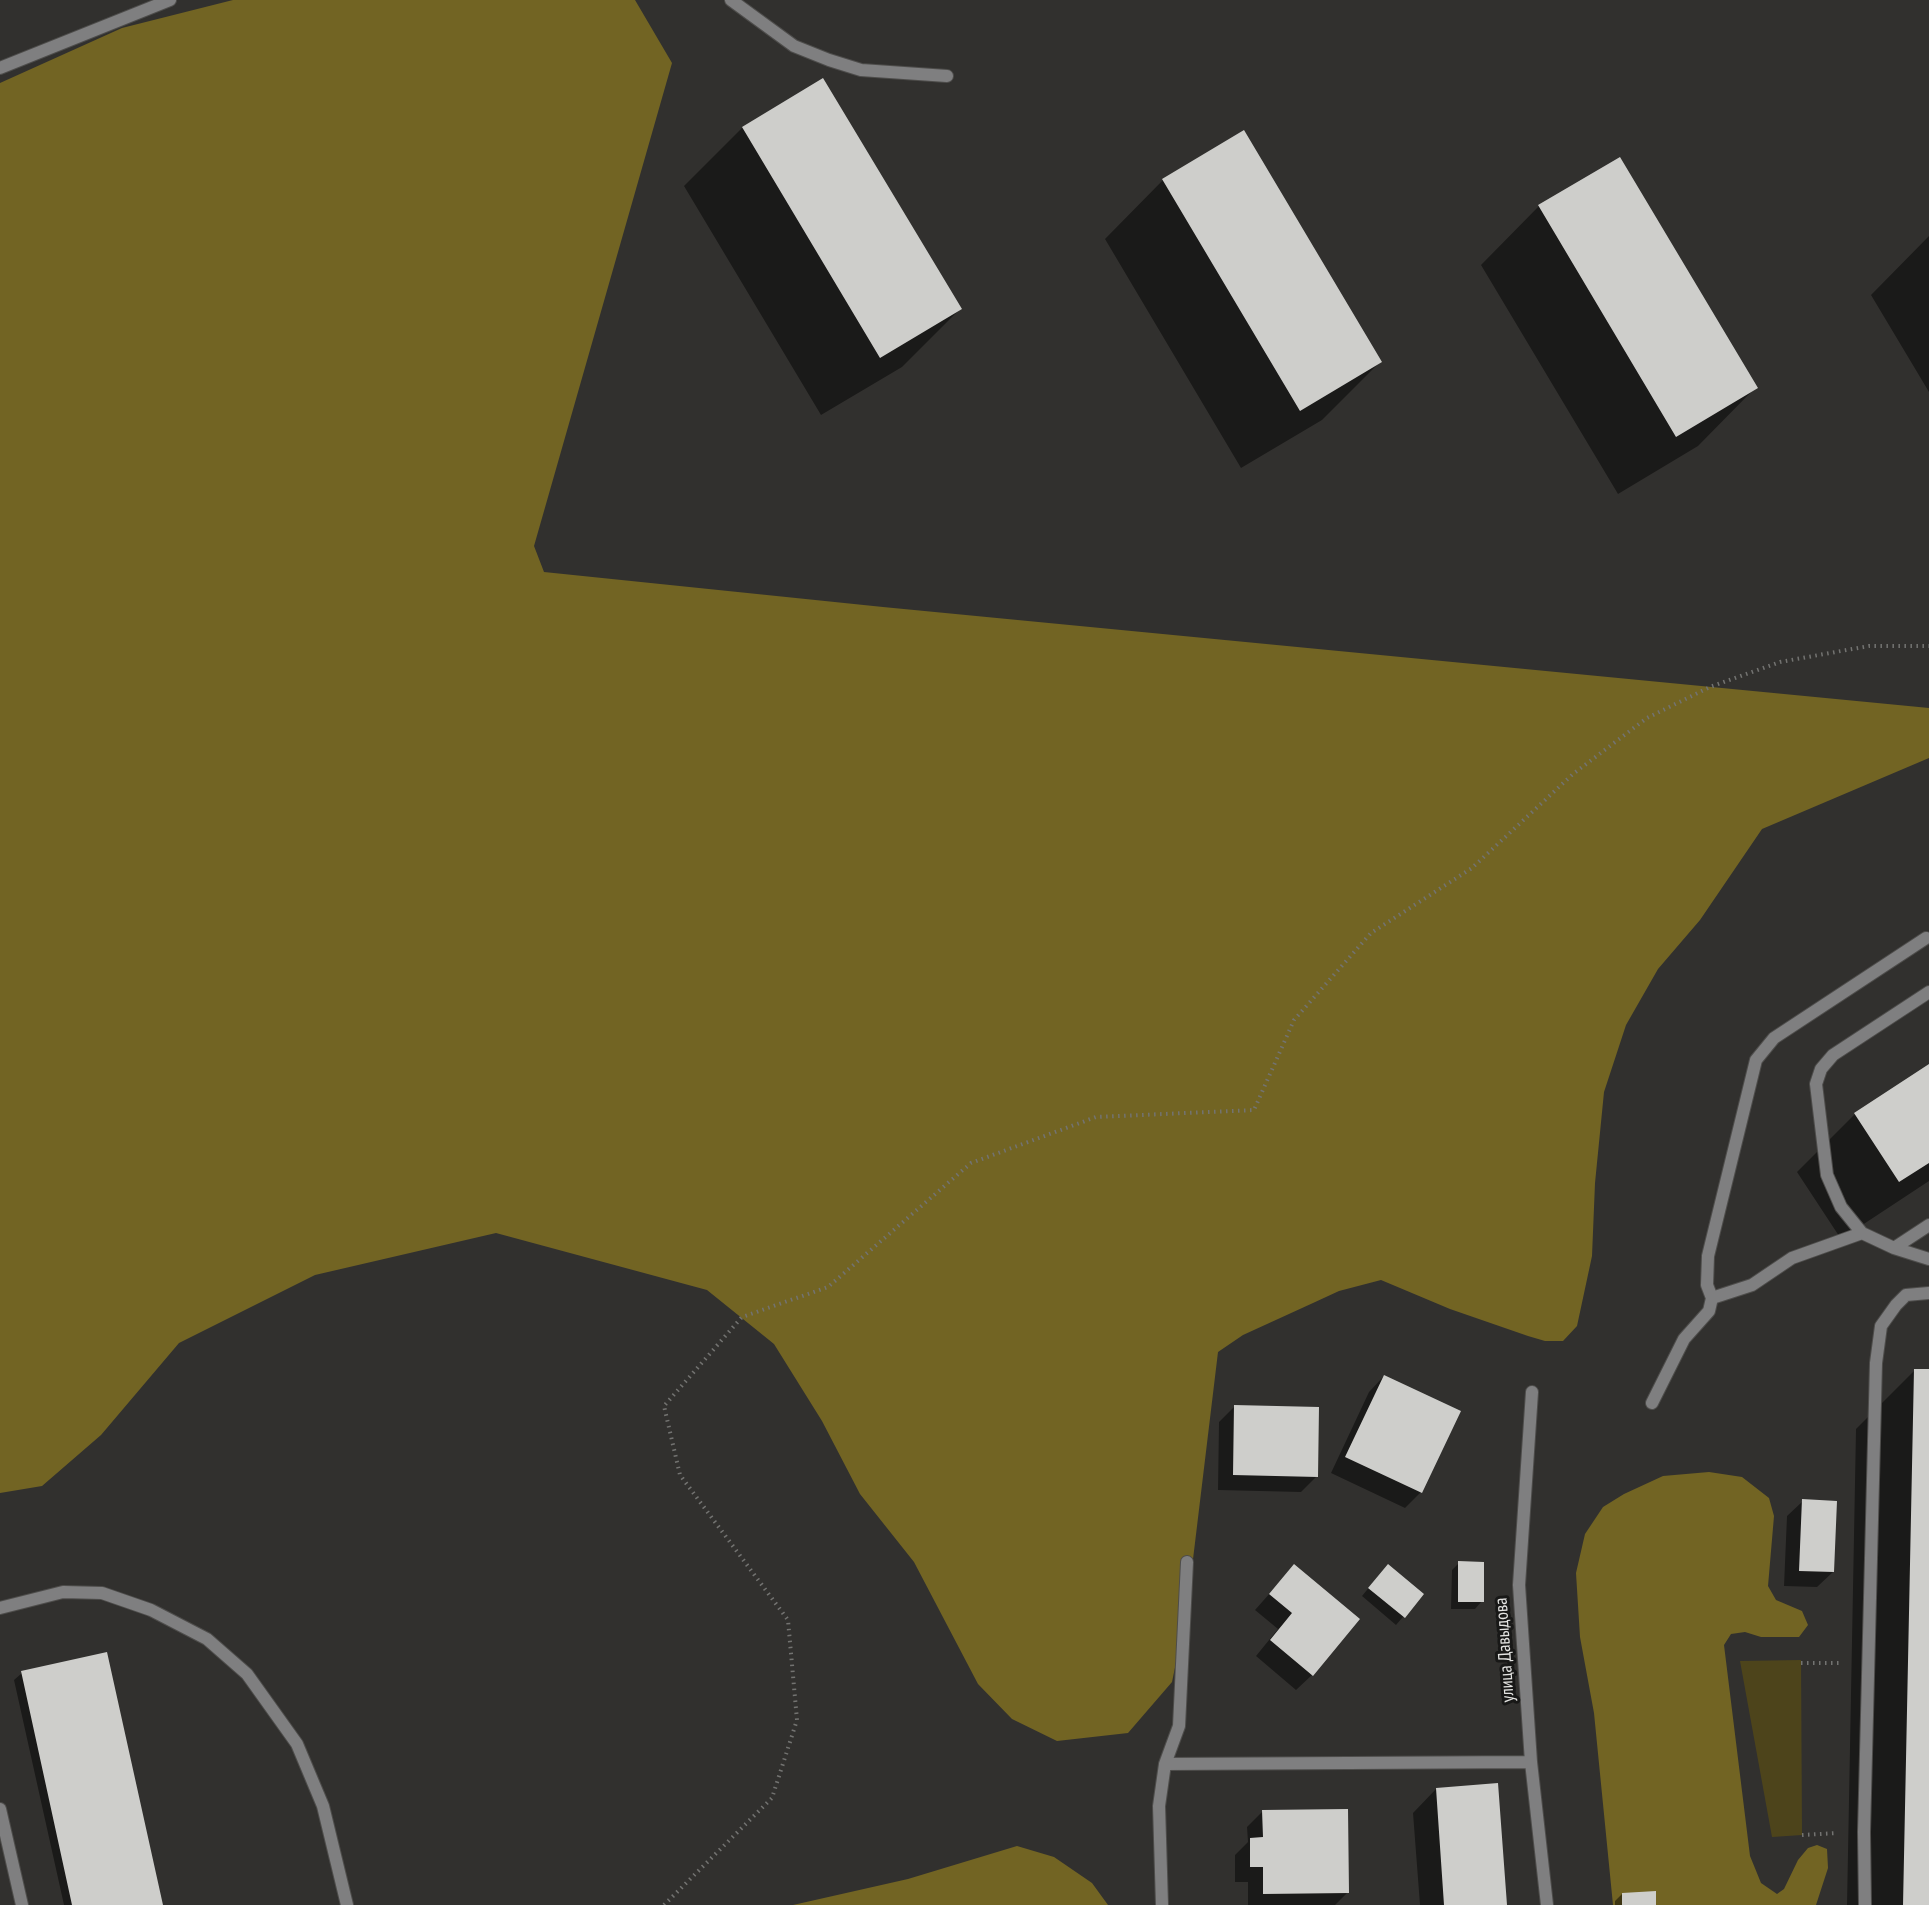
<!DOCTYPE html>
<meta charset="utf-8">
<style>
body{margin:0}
canvas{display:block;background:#31302e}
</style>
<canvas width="1929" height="1905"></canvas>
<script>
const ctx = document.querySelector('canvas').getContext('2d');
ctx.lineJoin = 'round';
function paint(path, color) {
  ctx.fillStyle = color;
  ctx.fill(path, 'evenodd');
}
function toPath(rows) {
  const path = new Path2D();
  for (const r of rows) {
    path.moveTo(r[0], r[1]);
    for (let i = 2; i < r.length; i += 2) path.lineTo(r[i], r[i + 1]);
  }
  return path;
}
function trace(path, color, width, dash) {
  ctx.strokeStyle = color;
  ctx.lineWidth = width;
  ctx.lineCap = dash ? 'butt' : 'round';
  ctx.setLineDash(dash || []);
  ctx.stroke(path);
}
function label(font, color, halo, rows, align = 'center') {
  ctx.font = font + ' "PT Sans Narrow",sans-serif';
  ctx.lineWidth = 6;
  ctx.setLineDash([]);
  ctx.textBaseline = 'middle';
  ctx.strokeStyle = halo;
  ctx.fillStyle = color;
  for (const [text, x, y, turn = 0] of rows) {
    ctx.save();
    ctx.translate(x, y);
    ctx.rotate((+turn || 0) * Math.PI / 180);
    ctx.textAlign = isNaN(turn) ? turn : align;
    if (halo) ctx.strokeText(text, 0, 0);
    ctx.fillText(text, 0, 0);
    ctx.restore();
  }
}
const green = toPath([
 [1801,1660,1802,1835,1772,1837,1740,1661]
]);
const forest = toPath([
 [233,0,635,0,672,63,534,546,544,572,883,607,1929,708,1929,758,1762,829,1700,920,1658,969,1626,1025,1604,1092,1595,1183,1592,1256,1577,1326,1563,1341,1545,1341,1528,1336,1450,1309,1381,1280,1339,1291,1313,1303,1243,1335,1218,1352,1187,1609,1172,1682,1128,1733,1057,1741,1012,1719,978,1684,914,1562,860,1494,822,1421,774,1344,707,1290,496,1233,315,1275,179,1343,101,1435,42,1486,0,1493,0,83,122,28],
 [1709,1472,1742,1477,1769,1498,1774,1516,1768,1586,1776,1600,1802,1611,1808,1625,1799,1637,1761,1637,1745,1632,1731,1634,1724,1645,1750,1856,1761,1883,1777,1894,1784,1889,1798,1860,1808,1848,1817,1845,1827,1849,1828,1868,1816,1905,1613,1905,1594,1713,1580,1637,1576,1573,1585,1534,1603,1507,1624,1494,1663,1476],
 [1017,1846,1054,1857,1092,1883,1108,1905,793,1905,908,1879]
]);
const shadow = toPath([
 [742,128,960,309,902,367,821,415,684,186],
 [1243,132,1380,362,1322,420,1241,468,1105,239,1163,180],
 [1619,159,1756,387,1698,446,1618,494,1481,265,1539,206],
 [1929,236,1929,392,1871,295],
 [1929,1065,1929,1181,1841,1239,1797,1172,1855,1114],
 [1915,1370,1929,1371,1929,1905,1847,1905,1856,1429],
 [1384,1376,1421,1492,1405,1508,1331,1473,1369,1392],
 [1234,1407,1317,1476,1301,1492,1218,1490,1219,1422],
 [1803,1501,1833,1572,1817,1587,1784,1586,1787,1516],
 [1459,1563,1482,1601,1475,1609,1451,1609,1452,1570],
 [1294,1566,1312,1675,1296,1690,1256,1656,1278,1629,1255,1610],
 [1380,1574,1422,1595,1396,1625,1362,1596],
 [22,1673,162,1905,64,1905,14,1680],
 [1436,1789,1505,1905,1420,1905,1413,1813],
 [1263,1811,1348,1892,1335,1905,1248,1905,1248,1882,1235,1882,1235,1855,1248,1842,1247,1827],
 [1622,1894,1655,1905,1615,1905,1615,1901]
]);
const building = toPath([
 [823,78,962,309,880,358,742,127],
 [1244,130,1382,362,1300,411,1162,179],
 [1620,157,1758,388,1676,437,1538,205],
 [1929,1064,1929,1163,1899,1182,1854,1113],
 [1914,1369,1929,1369,1929,1905,1903,1905],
 [1384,1375,1461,1411,1422,1493,1345,1457],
 [1234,1405,1319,1407,1318,1477,1233,1475],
 [1802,1499,1837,1501,1834,1572,1799,1571],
 [1458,1561,1484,1562,1484,1602,1458,1602],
 [1294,1564,1360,1619,1313,1676,1270,1640,1292,1613,1269,1594],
 [1388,1564,1424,1594,1405,1618,1368,1588],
 [107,1652,163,1905,72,1905,21,1671],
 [1498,1783,1507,1905,1444,1905,1436,1788],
 [1348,1809,1349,1893,1263,1894,1263,1867,1250,1867,1250,1838,1263,1837,1262,1810],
 [1656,1891,1656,1905,1622,1905,1622,1893]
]);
const path = toPath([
 [1801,1663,1843,1663],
 [1802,1835,1837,1833],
 [664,1905,772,1798,797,1720,788,1620,680,1475,664,1406,742,1317,828,1287,971,1163,1096,1117,1254,1110,1294,1020,1371,933,1472,868,1573,774,1647,718,1710,687,1780,662,1869,646,1929,646]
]);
const lane = toPath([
 [731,0,794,46,829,60,861,70,947,76],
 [0,68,170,0],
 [1929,992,1833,1055,1821,1069,1816,1084,1827,1175,1841,1207,1862,1233,1894,1248,1929,1259],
 [1894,1248,1929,1225],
 [1712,1298,1752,1285,1792,1258,1862,1233],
 [1532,1392,1519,1585,1531,1762,1547,1905],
 [1652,1403,1684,1339,1709,1311,1712,1298,1707,1285,1708,1256,1756,1060,1774,1038,1926,938],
 [0,1608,63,1592,102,1593,151,1610,207,1639,247,1674,297,1744,323,1806,347,1905],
 [1165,1764,1531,1762],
 [0,1809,22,1905],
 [1162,1905,1159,1806,1165,1764,1179,1726,1187,1562],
 [1865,1905,1864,1832,1876,1363,1881,1326,1896,1305,1906,1295,1929,1293]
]);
const streetNames = [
 ["улица Давыдова",1505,1650,-94]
];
paint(green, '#4d441b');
paint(forest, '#726423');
paint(shadow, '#0007');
paint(building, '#cececb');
trace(lane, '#4e4d4b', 14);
trace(path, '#737371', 4, [1.5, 4.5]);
trace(lane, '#7f7f80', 12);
label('18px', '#e4e4e2', '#181817', streetNames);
</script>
